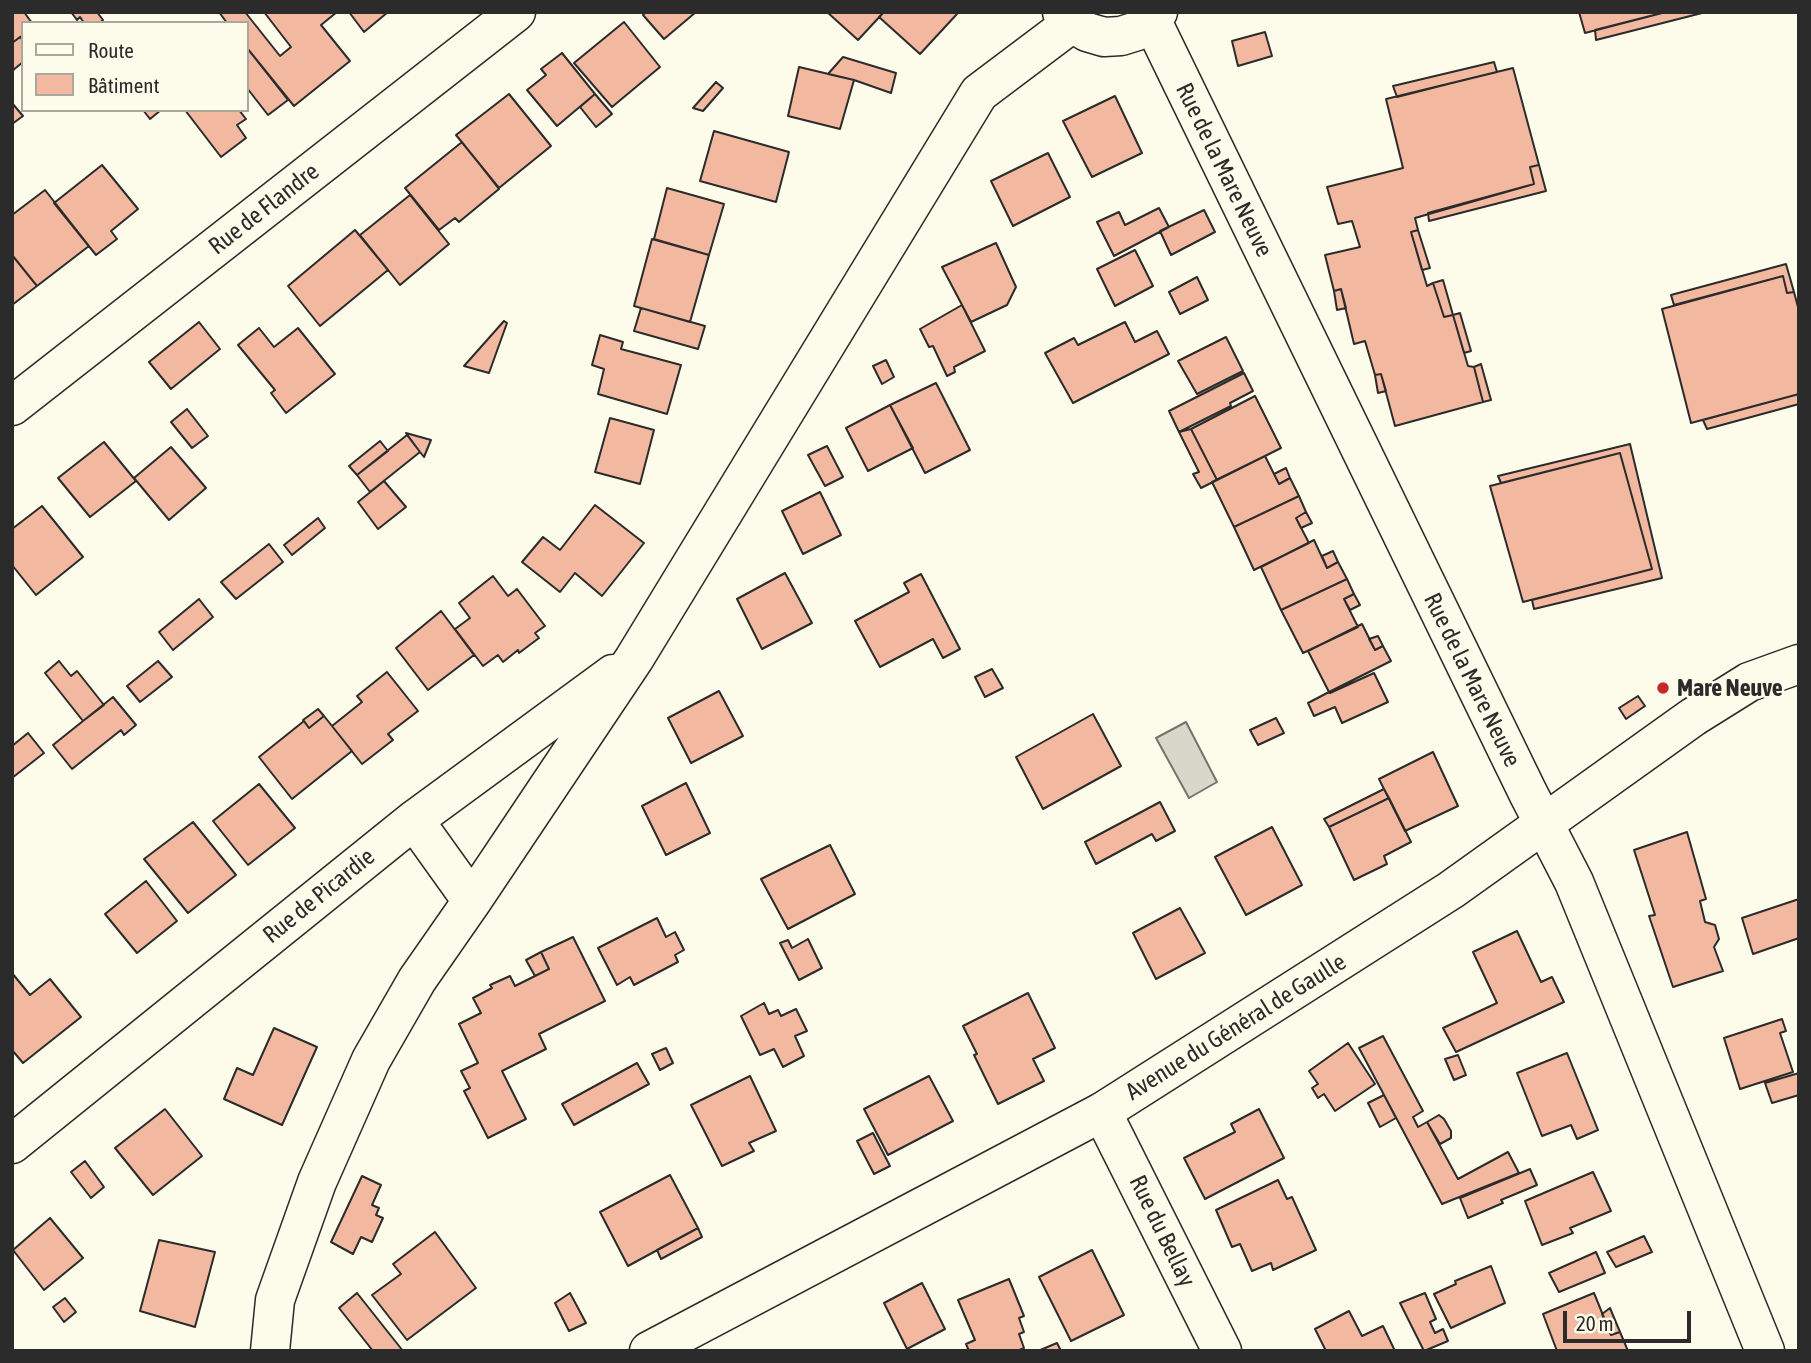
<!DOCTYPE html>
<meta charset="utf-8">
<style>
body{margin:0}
#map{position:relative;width:1811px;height:1363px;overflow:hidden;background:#fdfbea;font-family:"Asap Condensed",sans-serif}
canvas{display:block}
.frame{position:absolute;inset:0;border:14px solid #2b2b2b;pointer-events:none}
.legend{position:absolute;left:21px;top:21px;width:228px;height:91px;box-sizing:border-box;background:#fdfbea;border:2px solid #a9a89e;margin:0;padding:9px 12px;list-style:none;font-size:21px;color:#2b2b2b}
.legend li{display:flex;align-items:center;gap:14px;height:35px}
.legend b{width:35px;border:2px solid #a9a89e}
.scale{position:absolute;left:1563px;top:1311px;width:128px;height:32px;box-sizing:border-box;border:4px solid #2b2b2b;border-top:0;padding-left:9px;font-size:21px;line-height:24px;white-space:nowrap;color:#2b2b2b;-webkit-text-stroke:5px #fdfbea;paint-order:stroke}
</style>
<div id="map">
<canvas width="1811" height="1363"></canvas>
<div class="frame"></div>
<ul class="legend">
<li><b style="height:9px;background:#fdfbea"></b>Route</li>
<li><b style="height:19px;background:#f2b8a0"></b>Bâtiment</li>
</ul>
<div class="scale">20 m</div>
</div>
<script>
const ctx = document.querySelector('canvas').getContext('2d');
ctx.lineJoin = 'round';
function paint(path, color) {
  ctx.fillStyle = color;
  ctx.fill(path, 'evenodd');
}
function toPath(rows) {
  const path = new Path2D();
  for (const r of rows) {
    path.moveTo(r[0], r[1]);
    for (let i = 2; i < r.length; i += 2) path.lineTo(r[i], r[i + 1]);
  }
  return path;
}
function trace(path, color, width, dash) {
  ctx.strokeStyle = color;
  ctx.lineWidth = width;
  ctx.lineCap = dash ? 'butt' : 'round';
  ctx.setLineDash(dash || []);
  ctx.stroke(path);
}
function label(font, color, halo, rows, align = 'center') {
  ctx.font = font + ' "Asap Condensed",sans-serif';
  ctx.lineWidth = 5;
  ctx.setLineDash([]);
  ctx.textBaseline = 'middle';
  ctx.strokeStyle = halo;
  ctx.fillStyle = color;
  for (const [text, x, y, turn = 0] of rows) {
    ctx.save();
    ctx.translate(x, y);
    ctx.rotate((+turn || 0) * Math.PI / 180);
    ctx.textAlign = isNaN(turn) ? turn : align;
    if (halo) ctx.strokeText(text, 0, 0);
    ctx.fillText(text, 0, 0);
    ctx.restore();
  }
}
const water = toPath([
 [1186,722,1217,782,1189,798,1156,738,1186,722]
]);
const building = toPath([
 [12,12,24,12,32,23,23,23,23,35,12,43,12,12],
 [71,12,97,12,103,20,100,23,84,23,80,17,77,20,71,12],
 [219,12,245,12,280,56,291,47,264,12,337,12,321,25,350,61,294,106,247,48,247,23,227,23,219,12],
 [349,12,388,12,364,32,349,12],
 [646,12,696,12,664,39,643,15,646,12],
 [827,12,884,12,858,40,827,12],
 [884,12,955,12,957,14,920,54,879,17,884,12],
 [1579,12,1666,12,1585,33,1579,12],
 [1666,12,1706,12,1596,40,1595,30,1666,12],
 [624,22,660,67,612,107,574,63,624,22],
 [1265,32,1272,56,1238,66,1232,41,1265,32],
 [20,37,23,40,23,62,12,71,12,43,20,37],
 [247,48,288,100,268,115,247,88,247,76,248,75,247,72,247,48],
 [562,53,595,94,557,126,527,90,546,75,541,69,562,53],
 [843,57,896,73,891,93,854,80,828,74,843,57],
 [1494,62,1497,72,1452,83,1397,97,1393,86,1494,62],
 [799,67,854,80,840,129,788,116,799,67],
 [1513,68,1539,165,1530,167,1534,184,1415,218,1418,230,1411,232,1427,286,1433,283,1444,317,1453,315,1468,366,1474,367,1483,402,1395,426,1381,374,1375,375,1365,341,1354,344,1341,289,1334,291,1325,255,1360,247,1352,221,1338,224,1327,187,1403,168,1386,99,1513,68],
 [716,82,723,88,703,111,693,108,716,82],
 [509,94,551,146,499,188,456,135,509,94],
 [595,94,612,114,596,127,580,107,595,94],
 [1115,96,1142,153,1092,177,1063,121,1115,96],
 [12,103,23,116,12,124,12,103],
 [143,110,161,110,150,119,143,110],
 [185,110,239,110,246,119,237,125,246,138,221,157,185,110],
 [714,131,789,152,776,202,700,181,714,131],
 [462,142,499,189,459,222,455,218,439,230,405,188,462,142],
 [1048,153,1070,197,1013,226,991,181,1048,153],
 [102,165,138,209,111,231,117,239,96,255,54,203,102,165],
 [1539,165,1546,191,1429,221,1428,213,1534,184,1530,167,1539,165],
 [667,188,724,204,709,255,654,239,667,188],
 [45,190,89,246,37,286,12,255,12,215,45,190],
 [410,195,449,244,400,285,360,235,410,195],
 [1159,208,1169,227,1114,256,1097,222,1119,212,1125,225,1159,208],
 [1204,210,1215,232,1171,255,1160,231,1204,210],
 [355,230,388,270,320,326,288,286,355,230],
 [1418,230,1430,268,1422,270,1411,232,1418,230],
 [652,239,709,255,690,322,634,306,652,239],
 [996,243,1016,287,1007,305,971,322,942,267,996,243],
 [1135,250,1153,286,1115,306,1097,269,1135,250],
 [12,255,37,286,12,305,12,255],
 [1786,264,1794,292,1787,293,1783,276,1674,305,1671,295,1786,264],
 [1783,276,1787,293,1794,292,1799,311,1799,394,1691,423,1662,309,1783,276],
 [1197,277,1208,300,1180,314,1169,292,1197,277],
 [1443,280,1453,315,1444,317,1433,283,1443,280],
 [1341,289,1346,308,1337,310,1334,291,1341,289],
 [962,305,985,351,954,367,955,372,947,376,933,346,929,347,920,329,962,305],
 [641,308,705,326,698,349,634,331,641,308],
 [1460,313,1471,351,1464,353,1453,315,1460,313],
 [504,321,507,323,489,373,464,366,504,321],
 [199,322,220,349,171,389,149,362,199,322],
 [1125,322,1135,342,1157,331,1169,354,1073,403,1045,353,1074,338,1078,345,1125,322],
 [259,328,274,347,298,328,335,374,286,413,271,393,275,390,238,345,259,328],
 [600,335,623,342,621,349,681,365,667,414,598,394,604,369,592,365,600,335],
 [1226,337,1243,371,1197,394,1178,361,1226,337],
 [886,360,894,377,882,384,873,366,886,360],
 [1481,364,1491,400,1483,402,1474,367,1481,364],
 [1244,373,1253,391,1230,403,1231,406,1179,432,1169,411,1244,373],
 [1381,374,1386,391,1378,393,1375,375,1381,374],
 [936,383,970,450,925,473,890,405,936,383],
 [1799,394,1799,404,1707,429,1703,420,1799,394],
 [1255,396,1281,448,1217,480,1191,429,1255,396],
 [890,405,913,448,868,471,846,428,890,405],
 [187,409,208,436,192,448,171,422,187,409],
 [610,418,654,430,640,484,595,472,610,418],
 [1191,429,1217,480,1201,488,1193,474,1199,472,1179,432,1191,429],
 [406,433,431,440,424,457,420,452,406,433],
 [407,435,420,452,370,492,357,475,407,435],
 [380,441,388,451,357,475,349,466,380,441],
 [104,442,136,481,90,517,58,478,104,442],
 [1630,444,1662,578,1534,609,1532,600,1652,569,1620,453,1501,483,1498,476,1630,444],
 [827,446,843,477,825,486,808,455,827,446],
 [171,447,206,488,169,520,134,478,171,447],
 [1620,453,1652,569,1523,602,1490,486,1620,453],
 [1265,456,1279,484,1290,478,1299,496,1234,527,1212,482,1265,456],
 [1286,468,1290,478,1279,484,1274,474,1286,468],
 [384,481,406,507,378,529,358,502,384,481],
 [820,492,841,535,803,554,782,511,820,492],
 [1299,496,1306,512,1296,518,1309,543,1254,570,1234,527,1299,496],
 [595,505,644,543,602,596,575,573,560,592,522,562,543,537,560,550,595,505],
 [42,506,83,557,36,595,12,565,12,529,42,506],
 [1306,512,1312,523,1301,528,1296,518,1306,512],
 [318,518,325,528,292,555,284,545,318,518],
 [1314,540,1327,568,1338,562,1347,579,1281,610,1261,567,1314,540],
 [269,544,283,562,236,599,221,582,269,544],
 [1333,551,1338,562,1327,568,1322,556,1333,551],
 [785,573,812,623,762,649,737,599,785,573],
 [921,574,960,649,943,658,933,639,880,667,855,621,909,592,904,583,921,574],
 [493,576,508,596,517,589,545,626,535,633,539,638,519,653,518,650,503,662,498,655,483,666,455,629,470,618,459,603,493,576],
 [1347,579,1354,594,1344,599,1358,627,1303,653,1281,610,1347,579],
 [1354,594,1360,605,1350,610,1344,599,1354,594],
 [199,599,213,617,173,650,159,632,199,599],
 [441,611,474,655,428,690,396,648,441,611],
 [1362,624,1375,650,1383,646,1391,661,1329,692,1308,651,1362,624],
 [1378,636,1383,646,1375,650,1369,639,1378,636],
 [59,661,71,676,77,671,104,705,83,721,45,673,59,661],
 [158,661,172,677,140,702,127,686,158,661],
 [992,669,1003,688,985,697,975,677,992,669],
 [387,672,418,711,388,734,393,740,362,764,332,726,362,702,357,696,387,672],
 [1374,673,1388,702,1342,723,1335,707,1314,716,1308,703,1329,692,1330,693,1374,673],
 [719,691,743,736,691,763,668,718,719,691],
 [1638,696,1645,706,1626,719,1619,708,1638,696],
 [113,697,136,725,124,735,121,730,72,769,53,745,113,697],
 [318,709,324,716,309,728,303,720,318,709],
 [1093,714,1121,766,1043,809,1016,757,1093,714],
 [324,716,352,751,292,799,259,757,304,721,309,728,324,716],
 [1276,718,1284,733,1258,745,1250,730,1276,718],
 [28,733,44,753,12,778,12,746,28,733],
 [1433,752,1458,806,1405,831,1379,779,1433,752],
 [686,783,710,833,666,855,642,806,686,783],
 [259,784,295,828,248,865,213,821,259,784],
 [1384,789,1389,798,1329,827,1324,819,1384,789],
 [1389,798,1411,842,1384,856,1387,864,1354,880,1329,827,1389,798],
 [1160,802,1175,831,1156,841,1152,834,1096,864,1085,842,1160,802],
 [193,822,236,875,188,913,144,859,193,822],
 [1272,827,1302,885,1246,915,1215,857,1272,827],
 [1687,832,1706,899,1700,901,1705,922,1715,925,1719,939,1714,947,1723,971,1673,987,1649,916,1655,915,1634,850,1687,832],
 [830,845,855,894,788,929,761,879,830,845],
 [146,881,177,921,137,953,105,914,146,881],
 [1799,899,1799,938,1753,954,1742,918,1799,899],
 [1180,908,1205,953,1156,979,1133,933,1180,908],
 [657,918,666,937,675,932,684,950,675,955,678,962,634,985,630,977,617,985,598,948,657,918],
 [1517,931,1541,982,1552,977,1564,1002,1456,1052,1443,1028,1497,1003,1473,952,1517,931],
 [573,937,605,1001,539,1034,546,1049,502,1071,526,1119,488,1138,464,1091,470,1088,461,1071,478,1063,459,1024,481,1013,473,998,492,988,490,985,510,976,515,986,549,969,541,952,573,937],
 [808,939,822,968,799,980,780,943,788,940,792,948,808,939],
 [541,952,549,969,535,976,526,960,541,952],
 [12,973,30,995,50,979,81,1017,23,1063,12,1050,12,973],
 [1028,993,1055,1048,1033,1059,1044,1081,998,1104,974,1055,977,1054,963,1026,1028,993],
 [764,1003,769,1014,778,1010,781,1016,796,1009,807,1031,795,1036,804,1056,783,1067,774,1049,760,1055,741,1016,764,1003],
 [1782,1019,1786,1031,1780,1033,1793,1072,1740,1089,1724,1038,1782,1019],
 [274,1028,317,1047,282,1125,224,1099,237,1068,253,1075,274,1028],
 [1383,1036,1423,1111,1413,1117,1418,1127,1427,1122,1458,1179,1508,1152,1519,1173,1442,1204,1359,1048,1383,1036],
 [1348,1043,1375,1084,1335,1111,1324,1094,1318,1098,1312,1088,1318,1084,1309,1071,1348,1043],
 [666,1048,673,1063,660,1070,652,1054,666,1048],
 [1567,1053,1598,1130,1577,1139,1571,1125,1542,1136,1517,1073,1567,1053],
 [1458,1055,1466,1075,1454,1080,1445,1059,1458,1055],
 [637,1063,649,1084,574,1125,562,1104,637,1063],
 [1799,1073,1799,1095,1772,1103,1765,1083,1799,1073],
 [750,1076,776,1131,749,1143,754,1151,722,1166,691,1105,750,1076],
 [929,1076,953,1121,888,1155,864,1109,929,1076],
 [1384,1095,1396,1118,1380,1127,1368,1103,1384,1095],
 [165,1109,202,1156,153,1195,115,1148,165,1109],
 [1259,1109,1284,1158,1205,1199,1184,1158,1235,1132,1231,1124,1259,1109],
 [1439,1115,1444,1119,1451,1131,1451,1138,1440,1144,1427,1122,1439,1115],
 [873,1133,890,1166,874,1174,857,1141,873,1133],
 [85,1161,104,1187,91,1198,71,1172,85,1161],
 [1530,1169,1537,1185,1501,1200,1503,1203,1468,1218,1460,1198,1530,1169],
 [1593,1172,1611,1211,1570,1228,1573,1233,1542,1245,1525,1201,1593,1172],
 [670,1175,698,1228,628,1266,600,1212,670,1175],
 [362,1176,381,1185,372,1205,379,1208,376,1215,383,1218,372,1242,361,1237,353,1254,331,1242,362,1176],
 [1278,1180,1287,1199,1292,1197,1316,1250,1273,1270,1271,1263,1252,1271,1240,1244,1232,1247,1216,1210,1278,1180],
 [50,1218,83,1258,44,1290,13,1250,50,1218],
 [698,1228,702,1237,661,1259,657,1250,698,1228],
 [435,1232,476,1288,407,1340,372,1295,401,1274,393,1264,435,1232],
 [1644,1236,1652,1252,1616,1267,1607,1252,1644,1236],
 [159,1240,215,1252,195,1327,140,1311,159,1240],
 [1092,1250,1124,1315,1071,1341,1039,1277,1092,1250],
 [1596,1252,1605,1273,1559,1292,1549,1273,1596,1252],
 [1491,1266,1505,1303,1451,1328,1434,1294,1456,1284,1455,1281,1491,1266],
 [1009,1279,1024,1316,1019,1318,1024,1332,1019,1334,1024,1348,1017,1351,969,1351,966,1344,975,1340,958,1300,1009,1279],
 [922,1283,945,1329,907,1349,884,1303,922,1283],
 [357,1293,403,1351,373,1351,339,1308,357,1293],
 [570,1293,586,1323,569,1331,555,1303,570,1293],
 [1425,1293,1436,1319,1430,1322,1435,1333,1443,1329,1448,1341,1424,1351,1400,1303,1425,1293],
 [1594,1293,1611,1335,1620,1332,1628,1351,1557,1351,1543,1314,1594,1293],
 [65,1298,76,1312,64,1322,53,1307,65,1298],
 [1610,1308,1620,1332,1611,1335,1602,1314,1610,1308],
 [1349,1311,1362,1336,1383,1326,1395,1351,1326,1351,1315,1329,1349,1311],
 [1057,1343,1061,1351,1038,1351,1057,1343]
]);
const minor = toPath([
 [1062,12,1072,23,1087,32,1104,37,1121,36,1137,31,1152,21,1158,12],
 [1152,21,1528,793,1574,882,1765,1351],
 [12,406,516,12],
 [414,820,472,901],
 [1102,1112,1222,1351],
 [12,1144,414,820,613,674],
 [270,1351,275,1300,317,1182,371,1060,417,980,472,901,634,659,979,93,1072,23]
]);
const major = toPath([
 [649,1351,1102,1112,1451,890,1693,717,1749,682,1799,664]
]);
const markers = [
 [1663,688,7,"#c62828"]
];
const streetNames = [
 ["Rue de la Mare Neuve",1224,170,64],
 ["Rue de Flandre",264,209,-38],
 ["Rue de la Mare Neuve",1472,680,64],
 ["Rue de Picardie",319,896,-39],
 ["Avenue du Général de Gaulle",1236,1027,-32],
 ["Rue du Bellay",1162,1231,64]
];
const poiNames = [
 ["Mare Neuve",1677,688]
];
paint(water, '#d8d7c9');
trace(water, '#74746e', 2);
paint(building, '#f2b8a0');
trace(building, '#2b2b2b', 2);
trace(minor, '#2b2b2b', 41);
trace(major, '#2b2b2b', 41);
trace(minor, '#fdfbea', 38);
trace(major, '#fdfbea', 38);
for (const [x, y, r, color] of markers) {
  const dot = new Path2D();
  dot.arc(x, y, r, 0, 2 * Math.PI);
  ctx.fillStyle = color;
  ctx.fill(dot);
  trace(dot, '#fdfbea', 2.5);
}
label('24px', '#2b2b2b', '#fdfbea', streetNames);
label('bold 24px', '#2b2b2b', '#fdfbea', poiNames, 'left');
</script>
